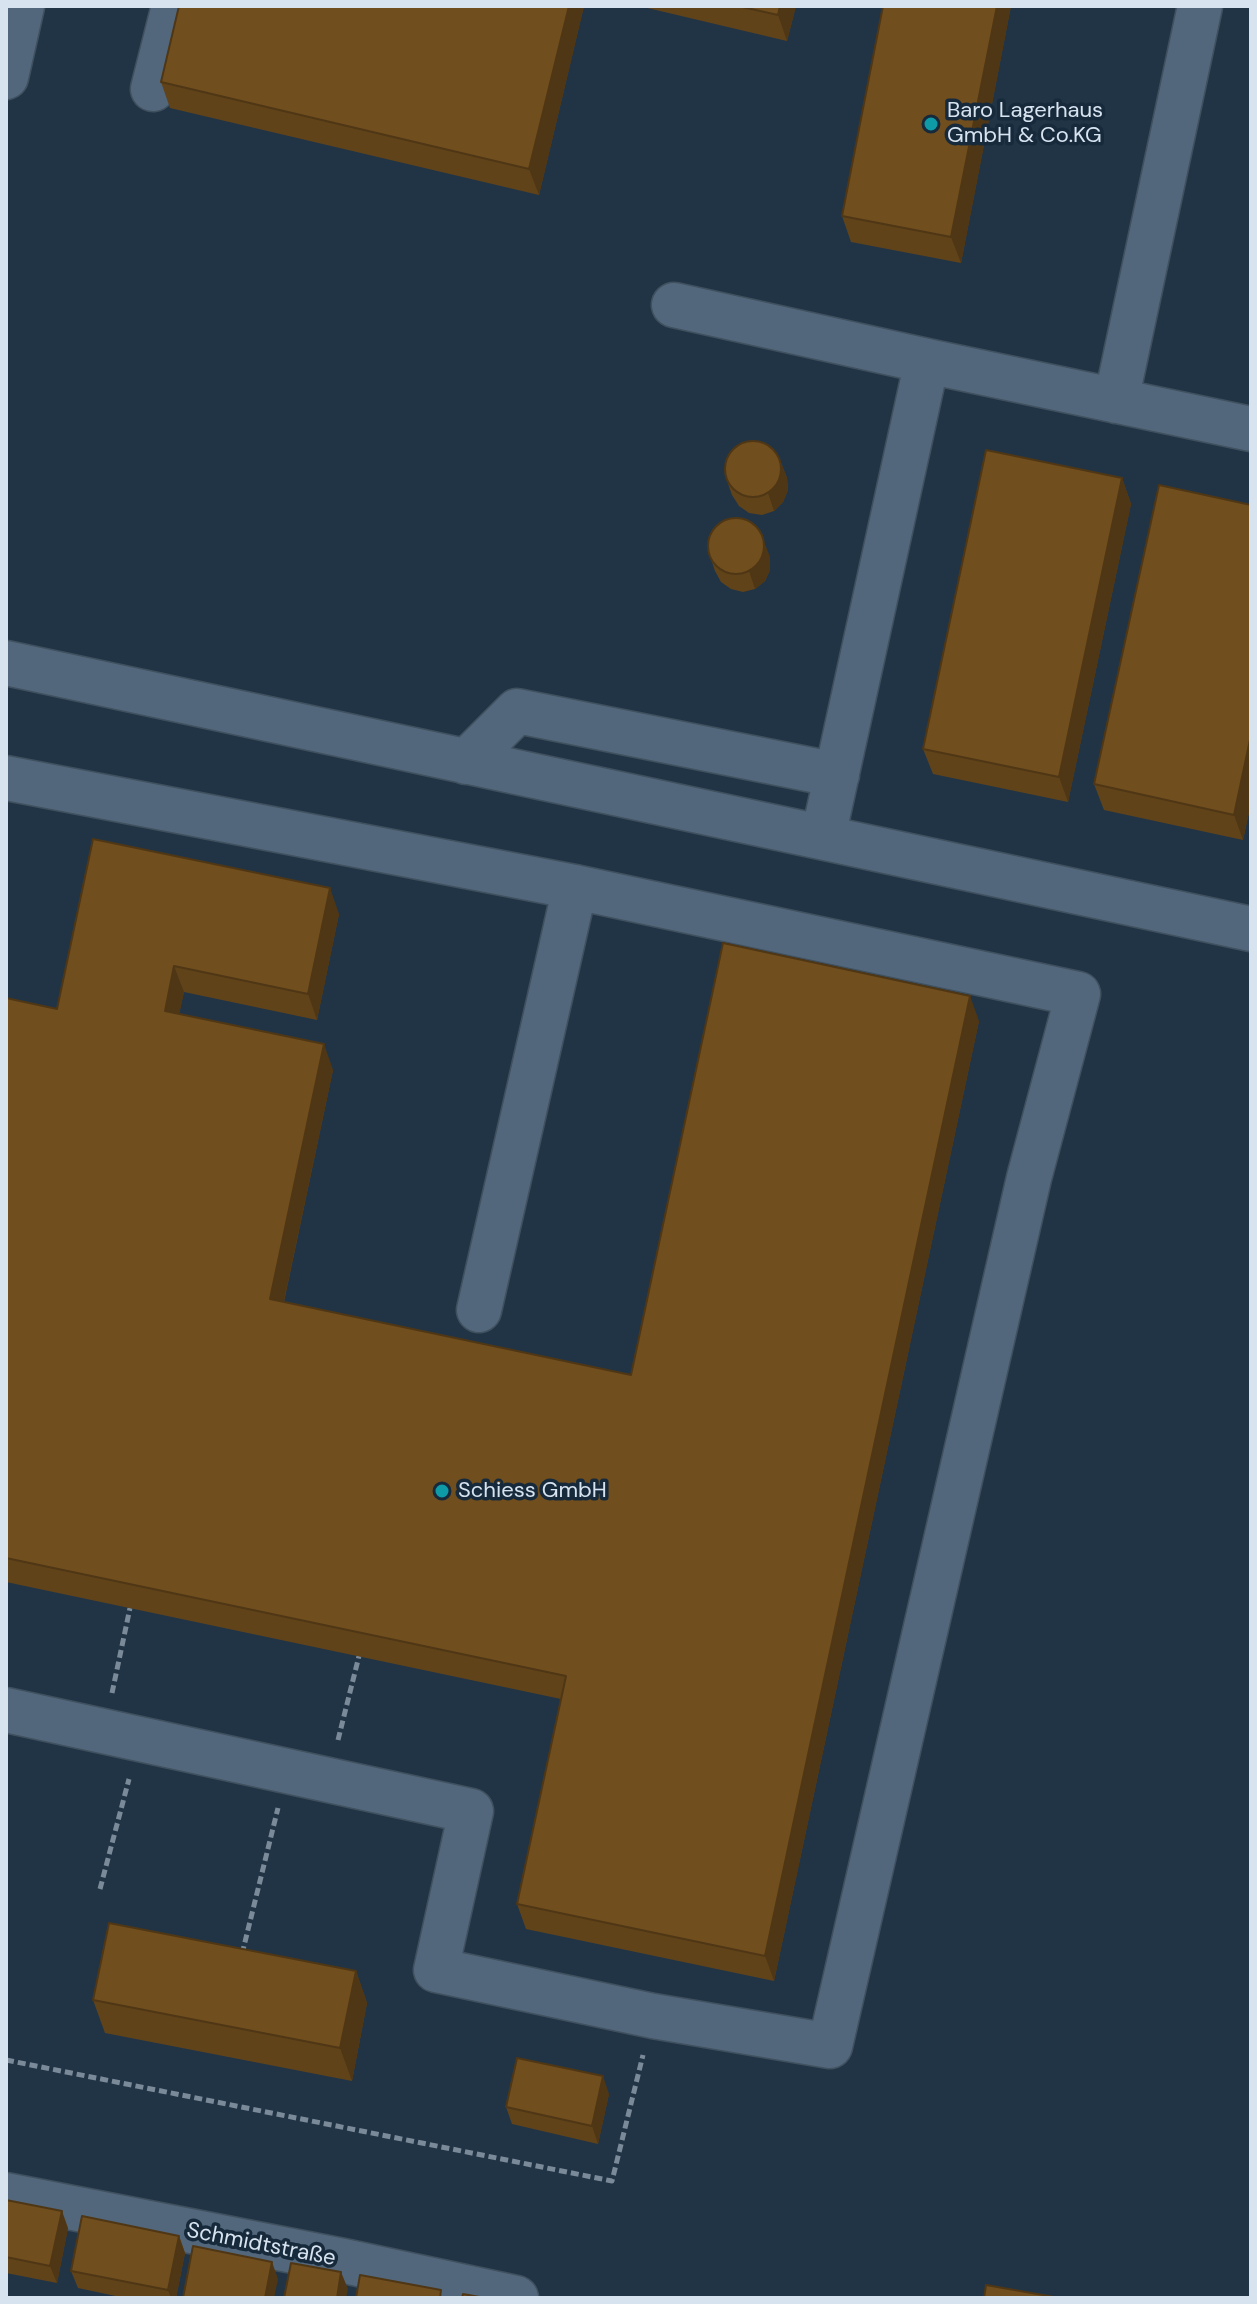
<!DOCTYPE html>
<meta charset="utf-8">
<style>
body{margin:0}
#map{position:relative;width:1257px;height:2304px;overflow:hidden;background:#213446;font-family:"DM Sans",sans-serif}
canvas{display:block}
.frame{position:absolute;inset:0;border:8px solid #d7e3ef;pointer-events:none}
</style>
<div id="map">
<canvas width="1257" height="2304"></canvas>
<div class="frame"></div>
</div>
<script>
const ctx = document.querySelector('canvas').getContext('2d');
ctx.lineJoin = 'round';
function toPath(rows) {
  const path = new Path2D();
  for (const r of rows) {
    if (r.length === 3) {
      path.moveTo(r[0] + r[2], r[1]);
      path.arc(r[0], r[1], r[2], 0, 2 * Math.PI);
      continue;
    }
    path.moveTo(r[0], r[1]);
    for (let i = 2; i < r.length; i += 2) path.lineTo(r[i], r[i + 1]);
  }
  return path;
}
function trace(path, color, width, dash) {
  ctx.strokeStyle = color;
  ctx.lineWidth = width;
  ctx.lineCap = dash ? 'butt' : 'round';
  ctx.setLineDash(dash || []);
  ctx.stroke(path);
}
function paint(path, color) {
  ctx.fillStyle = color;
  ctx.fill(path, 'evenodd');
}
function label(font, color, halo, rows, align = 'center') {
  ctx.font = font + ' "DM Sans",sans-serif';
  ctx.lineWidth = 7;
  ctx.setLineDash([]);
  ctx.textBaseline = 'middle';
  ctx.strokeStyle = halo;
  ctx.fillStyle = color;
  for (const [text, x, y, turn = 0] of rows) {
    ctx.save();
    ctx.translate(x, y);
    ctx.rotate((+turn || 0) * Math.PI / 180);
    ctx.textAlign = isNaN(turn) ? turn : align;
    if (halo) ctx.strokeText(text, 0, 0);
    ctx.fillText(text, 0, 0);
    ctx.restore();
  }
}
const path = toPath([
 [112,1693,130,1608],
 [338,1740,359,1656],
 [100,1889,129,1779],
 [242,1954,278,1808],
 [6,2060,612,2181,643,2055]
]);
const minor = toPath([
 [6,77,22,6],
 [153,89,174,6],
 [674,305,927,361],
 [1116,401,1200,6],
 [6,663,1251,929],
 [466,762,517,711,837,775],
 [6,778,575,887,1078,994,1029,1178,830,2046,653,2016,436,1970,471,1811,6,1710],
 [823,837,927,361,1251,429],
 [479,1310,575,887],
 [6,2195,344,2261,516,2298]
]);
const wall = toPath([
 [584,6,539,195,170,108,161,82],
 [639,6,796,6,787,41],
 [883,6,1011,6,961,263,851,242,842,216],
 [780,460,787,478,788,490,783,502,774,511,762,515,749,513,739,506,732,495,726,478],
 [1122,478,1131,504,1068,802,933,774,923,749],
 [1251,505,1251,803,1243,840,1104,810,1094,784],
 [709,553,770,557,770,570,765,581,755,589,743,592,731,589,721,582,715,571],
 [93,839,339,914,317,1020,184,992,179,1014,333,1070,284,1302,631,1375,979,1021,774,1981,526,1929,517,1904,561,1699,6,1582,6,998,57,1009],
 [356,1971,367,2003,352,2081,105,2033,93,2000],
 [609,2094,598,2144,512,2124,506,2107],
 [6,2200,68,2228,57,2283,6,2273],
 [179,2236,185,2253,176,2298,125,2298,78,2288,71,2271]
]);
const shadedWall = toPath([
 [569,6,584,6,539,195,529,169],
 [780,6,796,6,787,41,778,15],
 [997,6,1011,6,961,263,951,237],
 [780,460,787,478,788,490,783,502,774,511,768,493],
 [1122,478,1131,504,1068,802,1059,777],
 [763,539,770,557,770,570,765,581,755,589,749,571],
 [1251,735,1251,803,1243,840,1234,815],
 [330,888,339,914,317,1020,308,994],
 [174,966,184,992,174,1037,165,1011],
 [970,996,979,1021,774,1981,765,1956],
 [324,1044,333,1070,279,1324,270,1299],
 [356,1971,367,2003,352,2081,340,2048],
 [603,2076,609,2094,598,2144,592,2126],
 [62,2211,68,2228,57,2283,50,2266],
 [179,2236,185,2253,176,2298,171,2298,168,2290],
 [272,2262,278,2279,274,2298,265,2298],
 [341,2272,348,2289,346,2298,337,2298]
]);
const building = toPath([
 [179,6,569,6,529,169,161,82,179,6],
 [738,6,780,6,778,15,738,6],
 [883,6,997,6,951,237,842,216,883,6],
 [753,469,28],
 [986,450,1122,478,1059,777,923,749,986,450],
 [1159,485,1251,505,1251,735,1234,815,1094,784,1159,485],
 [736,546,28],
 [93,839,330,888,308,994,174,966,165,1011,324,1044,270,1299,631,1375,723,943,970,996,765,1956,517,1904,566,1676,6,1558,6,998,57,1009,93,839],
 [109,1923,356,1971,340,2048,93,2000,109,1923],
 [517,2058,603,2076,592,2126,506,2107,517,2058],
 [6,2200,62,2211,50,2266,6,2257,6,2200],
 [82,2216,179,2236,168,2290,71,2271,82,2216],
 [193,2246,272,2262,265,2298,183,2298,193,2246],
 [291,2263,341,2272,337,2298,284,2298,291,2263],
 [360,2275,441,2290,440,2298,356,2298,360,2275],
 [986,2285,1060,2298,984,2298,986,2285],
 [463,2294,485,2298,462,2298,463,2294]
]);
const markers = [
 [931,124,8,"#0f9aa8"],
 [442,1491,8,"#0f9aa8"]
];
const poiNames = [
 ["Baro Lagerhaus",947,111],
 ["GmbH & Co.KG",947,136],
 ["Schiess GmbH",458,1491]
];
const streetNames = [
 ["Schmidtstraße",261,2245,11]
];
trace(minor, '#3f505f', 47);
trace(path, '#7b8a99', 5, [8, 4]);
trace(minor, '#52677b', 44);
paint(wall, '#61431a');
paint(shadedWall, '#4f3715');
paint(building, '#714e1e');
trace(building, '#4f3715', 2);
for (const [x, y, r, color] of markers) {
  const dot = new Path2D();
  dot.arc(x, y, r, 0, 2 * Math.PI);
  ctx.fillStyle = color;
  ctx.fill(dot);
  trace(dot, '#172a3c', 3);
}
label('22px', '#d7e3ef', '#172a3c', poiNames, 'left');
label('22px', '#d7e3ef', '#172a3c', streetNames);
</script>
